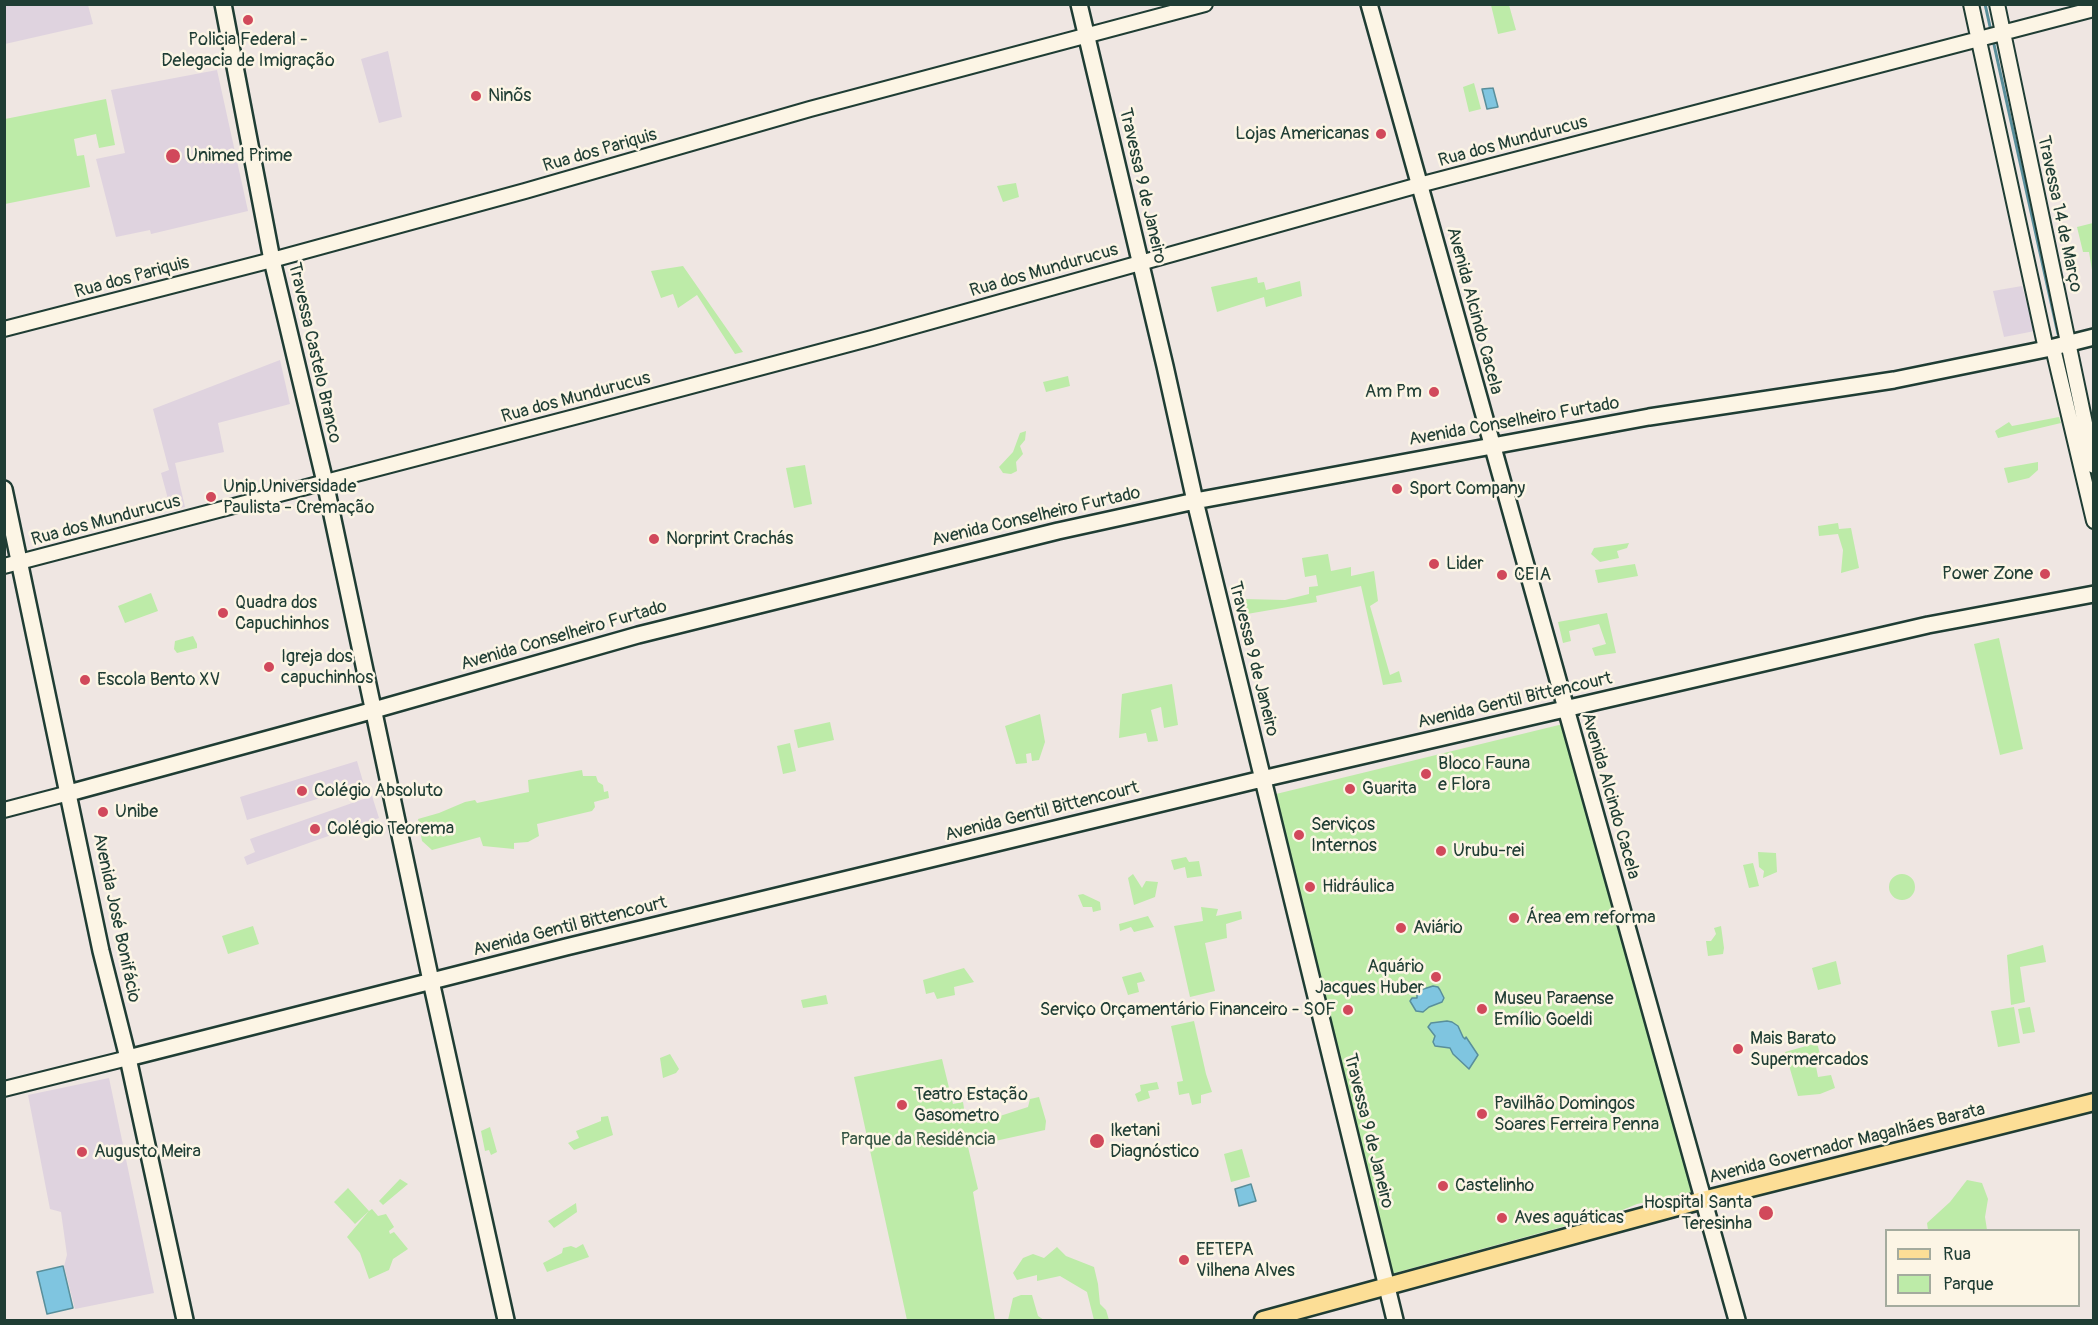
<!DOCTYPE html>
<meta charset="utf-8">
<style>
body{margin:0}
#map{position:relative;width:2098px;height:1325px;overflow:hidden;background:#efe6e2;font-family:Pangolin,sans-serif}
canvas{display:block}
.frame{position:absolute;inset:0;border:6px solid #1f3d34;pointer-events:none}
.legend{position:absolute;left:1885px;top:1229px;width:195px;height:78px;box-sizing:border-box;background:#fcf5e5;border:2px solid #a4ab9e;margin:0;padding:8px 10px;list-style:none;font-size:18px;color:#1f3d34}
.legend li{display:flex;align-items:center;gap:12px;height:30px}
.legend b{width:30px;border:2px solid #a4ab9e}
</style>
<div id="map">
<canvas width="2098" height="1325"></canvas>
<div class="frame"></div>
<ul class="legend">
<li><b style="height:8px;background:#fcde96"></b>Rua</li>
<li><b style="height:16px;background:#bdeba8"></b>Parque</li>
</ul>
</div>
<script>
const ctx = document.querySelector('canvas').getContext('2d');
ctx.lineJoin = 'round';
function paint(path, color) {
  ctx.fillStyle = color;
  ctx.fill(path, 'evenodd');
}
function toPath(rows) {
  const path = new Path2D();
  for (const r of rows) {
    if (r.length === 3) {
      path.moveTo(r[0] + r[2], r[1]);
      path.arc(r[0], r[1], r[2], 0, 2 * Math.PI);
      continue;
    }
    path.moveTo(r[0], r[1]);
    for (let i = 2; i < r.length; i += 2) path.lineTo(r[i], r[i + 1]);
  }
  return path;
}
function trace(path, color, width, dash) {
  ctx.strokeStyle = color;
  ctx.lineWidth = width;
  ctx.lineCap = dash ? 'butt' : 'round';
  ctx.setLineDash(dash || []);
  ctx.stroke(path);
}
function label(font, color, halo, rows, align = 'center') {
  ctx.font = font + ' Pangolin,sans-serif';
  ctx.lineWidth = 5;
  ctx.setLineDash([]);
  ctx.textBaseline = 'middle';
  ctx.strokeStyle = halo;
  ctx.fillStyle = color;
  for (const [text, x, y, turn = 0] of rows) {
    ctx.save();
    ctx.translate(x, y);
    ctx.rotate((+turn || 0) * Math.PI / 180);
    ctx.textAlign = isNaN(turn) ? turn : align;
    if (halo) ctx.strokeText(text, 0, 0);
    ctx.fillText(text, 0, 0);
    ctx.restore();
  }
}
const built = toPath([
 [4,5,88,5,93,24,5,44],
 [388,51,402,117,379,123,361,59],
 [217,70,248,211,151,234,150,230,116,237,96,159,125,153,111,90],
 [2022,286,2028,307,2034,307,2040,330,2004,337,1993,291],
 [280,360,290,404,218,423,224,452,175,463,185,507,171,510,161,473,169,470,153,409],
 [357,761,364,785,247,820,240,797],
 [372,796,379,818,247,865,244,857,255,852,250,839],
 [109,1078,154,1293,75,1309,64,1266,67,1255,61,1212,50,1209,28,1095]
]);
const green = toPath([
 [1491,5,1509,5,1516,30,1498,34],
 [1474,83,1481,109,1469,112,1463,87],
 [106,99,115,145,99,148,96,134,74,139,77,156,84,155,90,187,5,204,5,119],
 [1016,183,1019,197,1003,202,997,186],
 [2093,223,2094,276,2093,276,2089,252,2083,252,2077,227],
 [683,266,743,352,735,354,697,295,678,308,673,294,661,298,651,271],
 [1257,277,1258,283,1264,282,1266,290,1300,281,1302,296,1266,307,1264,297,1217,312,1211,287],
 [1068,376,1070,386,1046,392,1043,382],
 [2059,417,2061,423,1998,438,1995,431,2009,422,2012,426],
 [1026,431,1025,440,1020,446,1023,454,1016,462,1017,471,1011,474,1003,473,999,467,1013,452,1020,433],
 [2038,462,2038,470,2029,478,2008,483,2004,468],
 [805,465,812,504,794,508,786,468],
 [1838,523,1839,529,1851,528,1859,568,1841,573,1843,550,1838,534,1819,536,1818,526],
 [1629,543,1627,548,1617,551,1619,558,1600,562,1591,554,1594,548],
 [1328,554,1331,571,1351,567,1351,576,1374,571,1378,601,1370,606,1390,675,1399,671,1402,682,1383,685,1361,586,1316,596,1317,602,1247,614,1243,599,1285,600,1309,594,1309,587,1318,586,1316,575,1305,577,1302,558],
 [1635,564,1638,576,1598,583,1595,570],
 [151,593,158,611,125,623,118,606],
 [1607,613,1616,653,1595,656,1592,648,1606,644,1599,624,1569,631,1571,641,1563,643,1558,622],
 [193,636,197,644,197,648,177,653,174,649,175,641],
 [1999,638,2023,749,2000,755,1974,644],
 [1172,684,1178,725,1164,728,1161,707,1151,710,1158,741,1148,742,1146,733,1119,738,1122,694],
 [1040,714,1045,742,1039,760,1032,761,1031,753,1026,754,1027,763,1016,764,1005,726],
 [830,722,834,740,798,748,794,730],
 [1563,724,1693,1192,1637,1204,1620,1211,1391,1274,1333,1039,1276,794],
 [790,743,796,771,783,774,777,746],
 [582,770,583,776,596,776,598,782,603,785,604,792,608,791,609,798,594,802,595,807,592,811,537,824,539,836,528,842,514,843,514,849,483,846,480,837,432,850,422,841,418,819,439,813,465,802,475,800,477,803,529,792,528,780],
 [1758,852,1776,853,1777,872,1763,878,1764,871,1759,867],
 [1186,857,1189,862,1199,861,1202,876,1187,878,1185,867,1174,870,1171,860],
 [1753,863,1759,886,1749,888,1743,865],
 [1902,887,13],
 [1133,874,1142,888,1146,881,1158,882,1155,897,1134,905,1128,878],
 [1083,894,1100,902,1101,910,1093,912,1092,907,1083,907,1078,895],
 [1201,907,1218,909,1216,916,1241,911,1242,919,1226,924,1227,938,1205,943,1215,991,1190,997,1174,926,1203,921],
 [1148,916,1154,927,1134,932,1131,927,1120,931,1119,924],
 [253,926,259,944,228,954,222,936],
 [1721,926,1724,948,1723,954,1708,956,1706,941,1711,941,1716,934,1714,928],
 [2043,945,2046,962,2020,967,2025,1002,2011,1005,2007,955],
 [1836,961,1841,984,1818,990,1812,968],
 [964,968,974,982,954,987,955,995,937,999,934,992,926,994,923,980],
 [1141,972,1145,981,1137,983,1139,992,1128,995,1122,977],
 [826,995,828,1004,803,1008,801,1000],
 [2014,1007,2020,1043,1998,1047,1991,1011],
 [2030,1007,2035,1032,2023,1034,2018,1009],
 [1194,1021,1206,1074,1212,1092,1201,1095,1201,1103,1192,1105,1189,1093,1179,1095,1177,1082,1183,1081,1171,1026],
 [1817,1043,1820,1054,1815,1061,1818,1077,1831,1075,1835,1088,1820,1094,1798,1096,1785,1052],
 [670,1054,679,1069,676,1073,663,1078,660,1058],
 [942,1059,953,1104,963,1102,965,1115,978,1123,1028,1107,1030,1099,1039,1097,1046,1121,1045,1130,968,1147,978,1189,973,1192,995,1320,907,1320,854,1077],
 [1157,1082,1159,1089,1148,1091,1150,1098,1138,1102,1135,1094,1141,1091,1140,1085],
 [608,1116,613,1135,574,1150,568,1143,579,1138,576,1131,601,1121,601,1117],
 [490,1127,497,1152,491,1155,489,1150,485,1151,481,1131],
 [1242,1149,1250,1177,1231,1182,1224,1154],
 [400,1179,408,1184,383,1205,379,1201],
 [1967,1180,1982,1183,1988,1199,1985,1217,1987,1230,1928,1230,1927,1223,1950,1202],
 [348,1188,369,1211,372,1209,378,1216,386,1214,394,1227,389,1231,390,1234,394,1232,408,1249,393,1259,389,1270,369,1279,360,1253,347,1237,369,1211,355,1224,334,1202],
 [576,1203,577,1212,554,1228,548,1221],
 [583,1244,589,1257,547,1272,543,1263,562,1253,563,1248,571,1246,576,1248],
 [1057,1247,1066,1256,1094,1267,1098,1284,1100,1304,1106,1310,1109,1320,1094,1320,1087,1292,1060,1276,1037,1281,1037,1275,1017,1280,1013,1273,1023,1258,1033,1254,1044,1258],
 [1021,1295,1032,1295,1038,1316,1044,1320,1008,1320,1013,1298]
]);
const water = toPath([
 [1493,88,1498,107,1487,109,1482,89,1493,88],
 [1433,986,1438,987,1440,990,1444,998,1442,1002,1429,1007,1423,1012,1416,1011,1410,1001,1412,998,1417,998,1417,991,1433,986],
 [1447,1021,1452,1022,1458,1026,1463,1037,1465,1039,1466,1037,1478,1055,1469,1069,1453,1054,1450,1048,1435,1046,1433,1042,1435,1036,1428,1027,1431,1023,1447,1021],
 [1251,1184,1256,1201,1239,1206,1235,1189,1251,1184],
 [63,1266,73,1308,47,1314,37,1272,63,1266]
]);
const stream = toPath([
 [1985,4,1991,31],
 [1993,40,2058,334]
]);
const tertiary = toPath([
 [1971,4,2046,349],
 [1997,4,2094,466],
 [4,329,272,260,525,191,810,109,1205,4],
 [2053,348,2094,521],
 [4,566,582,415,872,338,1419,185,2094,9],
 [4,810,69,793],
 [4,1089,128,1058]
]);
const secondary = toPath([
 [223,4,272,260,325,482,431,981,506,1320],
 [1079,4,1165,366,1195,501,1395,1320],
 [1369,4,1737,1320],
 [4,489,101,951,128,1058,185,1320],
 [69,793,360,714,638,635,1058,531,1195,501,1649,417,1894,380,2046,349,2094,337],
 [128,1058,566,947,1262,779,1928,625,2094,594]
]);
const primary = toPath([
 [1263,1320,1703,1200,2094,1102]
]);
const markers = [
 [248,20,6,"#d1495b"],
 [476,96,6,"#d1495b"],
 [1381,134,6,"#d1495b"],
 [173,156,8,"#d1495b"],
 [1434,392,6,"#d1495b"],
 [1397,489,6,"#d1495b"],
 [211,497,6,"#d1495b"],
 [654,539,6,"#d1495b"],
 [1434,564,6,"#d1495b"],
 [2045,574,6,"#d1495b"],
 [1502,575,6,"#d1495b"],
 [223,613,6,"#d1495b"],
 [269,667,6,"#d1495b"],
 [85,680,6,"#d1495b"],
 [1426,774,6,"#d1495b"],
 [1350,789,6,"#d1495b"],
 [302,791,6,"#d1495b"],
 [103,812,6,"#d1495b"],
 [315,829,6,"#d1495b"],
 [1299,835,6,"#d1495b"],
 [1441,851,6,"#d1495b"],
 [1310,887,6,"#d1495b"],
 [1514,918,6,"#d1495b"],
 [1401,928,6,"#d1495b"],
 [1436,977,6,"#d1495b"],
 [1482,1009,6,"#d1495b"],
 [1348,1010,6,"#d1495b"],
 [1738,1049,6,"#d1495b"],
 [902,1105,6,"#d1495b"],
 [1482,1114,6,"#d1495b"],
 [1097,1141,8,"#d1495b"],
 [82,1152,6,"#d1495b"],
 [1443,1186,6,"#d1495b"],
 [1766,1213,8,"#d1495b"],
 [1502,1218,6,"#d1495b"],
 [1184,1260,6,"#d1495b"]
];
const poiNames = [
 ["Policia Federal -",248,40,"center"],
 ["Delegacia de Imigração",248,61,"center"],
 ["Ninõs",488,96],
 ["Lojas Americanas",1369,134,"right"],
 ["Unimed Prime",186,156],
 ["Am Pm",1422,392,"right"],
 ["Unip Universidade",223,487],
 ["Paulista - Cremação",223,508],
 ["Sport Company",1409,489],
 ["Norprint Crachás",666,539],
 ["Lider",1446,564],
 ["Power Zone",2033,574,"right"],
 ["CEIA",1514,575],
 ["Quadra dos",235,603],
 ["Capuchinhos",235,624],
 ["Igreja dos",281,657],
 ["capuchinhos",281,678],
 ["Escola Bento XV",97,680],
 ["Bloco Fauna",1438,764],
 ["e Flora",1438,785],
 ["Guarita",1362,789],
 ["Colégio Absoluto",314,791],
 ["Unibe",115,812],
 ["Serviços",1311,825],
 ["Internos",1311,846],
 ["Colégio Teorema",327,829],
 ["Urubu-rei",1453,851],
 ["Hidráulica",1322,887],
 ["Área em reforma",1526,918],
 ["Aviário",1413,928],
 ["Aquário",1424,967,"right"],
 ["Jacques Huber",1424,988,"right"],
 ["Museu Paraense",1494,999],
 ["Emílio Goeldi",1494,1020],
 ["Serviço Orçamentário Financeiro - SOF",1336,1010,"right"],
 ["Mais Barato",1750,1039],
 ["Supermercados",1750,1060],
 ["Teatro Estação",914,1095],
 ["Gasometro",914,1116],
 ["Pavilhão Domingos",1494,1104],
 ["Soares Ferreira Penna",1494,1125],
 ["Iketani",1110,1131],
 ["Diagnóstico",1110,1152],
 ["Augusto Meira",94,1152],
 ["Castelinho",1455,1186],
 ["Hospital Santa",1752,1203,"right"],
 ["Teresinha",1752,1224,"right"],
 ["Aves aquáticas",1514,1218],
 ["EETEPA",1196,1250],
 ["Vilhena Alves",1196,1271]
];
const streetNames = [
 ["Rua dos Mundurucus",1513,142,-15],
 ["Rua dos Pariquis",600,151,-16],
 ["Travessa 9 de Janeiro",1142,186,77],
 ["Travessa 14 de Março",2059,214,78],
 ["Rua dos Mundurucus",1044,271,-16],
 ["Rua dos Pariquis",132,278,-15],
 ["Avenida Alcindo Cacela",1474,311,75],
 ["Travessa Castelo Branco",314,353,77],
 ["Rua dos Mundurucus",576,398,-15],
 ["Avenida Conselheiro Furtado",1514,422,-10],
 ["Avenida Conselheiro Furtado",1036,517,-13],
 ["Rua dos Mundurucus",106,521,-15],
 ["Avenida Conselheiro Furtado",564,636,-16],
 ["Travessa 9 de Janeiro",1253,659,76],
 ["Avenida Gentil Bittencourt",1515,701,-13],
 ["Avenida Alcindo Cacela",1610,796,74],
 ["Avenida Gentil Bittencourt",1042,812,-14],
 ["Avenida José Bonifácio",116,918,78],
 ["Avenida Gentil Bittencourt",570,927,-14],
 ["Travessa 9 de Janeiro",1368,1131,76],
 ["Avenida Governador Magalhães Barata",1847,1144,-14]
];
const parkNames = [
 ["Parque da Residência",918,1140]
];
paint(built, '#dfd3df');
paint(green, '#bdeba8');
paint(water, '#7fc5e0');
trace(water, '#598f9b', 1.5);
trace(stream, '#598f9b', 3);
trace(tertiary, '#1f3d34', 18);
trace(secondary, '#1f3d34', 20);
trace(primary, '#1f3d34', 21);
trace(tertiary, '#fcf5e5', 14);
trace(secondary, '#fcf5e5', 15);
trace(primary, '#fcde96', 16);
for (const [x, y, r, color] of markers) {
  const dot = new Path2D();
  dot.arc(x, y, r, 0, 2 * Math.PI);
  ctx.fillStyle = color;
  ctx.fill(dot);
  trace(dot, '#fcf5e5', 2);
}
label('18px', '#1f3d34', '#fcf5e5', poiNames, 'left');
label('18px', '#1f3d34', '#fcf5e5', streetNames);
label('18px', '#375745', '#fcf5e5', parkNames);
</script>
